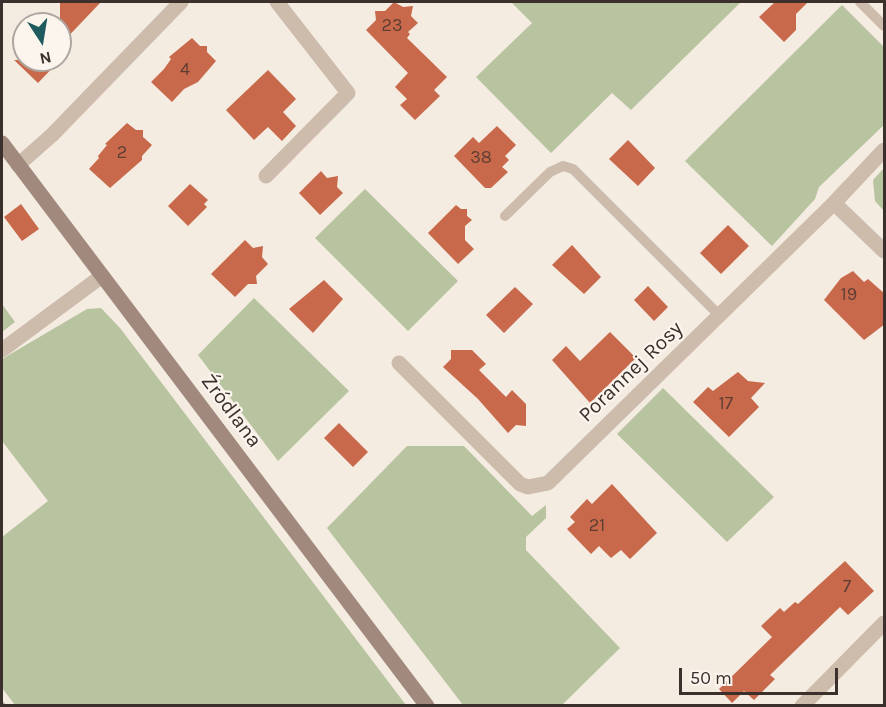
<!DOCTYPE html>
<meta charset="utf-8">
<style>
body{margin:0}
#map{position:relative;width:886px;height:707px;overflow:hidden;background:#f4ebe1;font-family:Karla,sans-serif}
canvas{display:block}
.frame{position:absolute;inset:0;border:3px solid #3b302b;pointer-events:none}
.north{position:absolute;left:12px;top:12px;width:60px;height:60px;box-sizing:border-box;background:#fbf5ee;border:2px solid #aea6a0;border-radius:50%;rotate:168deg;font-size:16px;font-weight:700;line-height:24px;text-align:center;color:#3b302b}
.north::after{content:'';display:block;margin:auto;width:21px;height:27px;background:#1f5a5e;clip-path:polygon(50% 0,100% 100%,50% 72%,0 100%)}
.scale{position:absolute;left:679px;top:668px;width:159px;height:27px;box-sizing:border-box;border:3px solid #3b302b;border-top:0;padding-left:8px;font-size:18px;line-height:21px;white-space:nowrap;color:#3b302b;-webkit-text-stroke:4px #fbf5ee;paint-order:stroke}
</style>
<div id="map">
<canvas width="886" height="707"></canvas>
<div class="frame"></div>
<div class="north">N</div>
<div class="scale">50 m</div>
</div>
<script>
const ctx = document.querySelector('canvas').getContext('2d');
ctx.lineJoin = 'round';
function paint(path, color) {
  ctx.fillStyle = color;
  ctx.fill(path, 'evenodd');
}
function toPath(rows) {
  const path = new Path2D();
  for (const r of rows) {
    path.moveTo(r[0], r[1]);
    for (let i = 2; i < r.length; i += 2) path.lineTo(r[i], r[i + 1]);
  }
  return path;
}
function trace(path, color, width, dash) {
  ctx.strokeStyle = color;
  ctx.lineWidth = width;
  ctx.lineCap = dash ? 'butt' : 'round';
  ctx.setLineDash(dash || []);
  ctx.stroke(path);
}
function label(font, color, halo, rows, align = 'center') {
  ctx.font = font + ' Karla,sans-serif';
  ctx.lineWidth = 4.5;
  ctx.setLineDash([]);
  ctx.textBaseline = 'middle';
  ctx.strokeStyle = halo;
  ctx.fillStyle = color;
  for (const [text, x, y, turn = 0] of rows) {
    ctx.save();
    ctx.translate(x, y);
    ctx.rotate((+turn || 0) * Math.PI / 180);
    ctx.textAlign = isNaN(turn) ? turn : align;
    if (halo) ctx.strokeText(text, 0, 0);
    ctx.fillText(text, 0, 0);
    ctx.restore();
  }
}
const green = toPath([
 [511,2,741,2,631,110,612,93,551,153,476,77,532,23],
 [842,5,884,47,884,125,819,187,815,199,772,246,685,161],
 [884,168,884,211,875,201,873,180],
 [365,189,458,281,408,331,315,238],
 [254,298,349,391,278,461,198,355],
 [2,304,15,322,2,332],
 [101,308,120,328,406,705,15,705,2,688,2,537,48,501,2,441,2,359,87,309],
 [663,388,774,497,727,542,617,434],
 [407,446,464,446,532,516,546,505,546,518,526,537,526,550,620,648,562,705,463,705,327,528]
]);
const building = toPath([
 [60,2,101,2,60,45],
 [394,2,403,7,413,6,411,16,418,23,408,32,410,34,407,38,447,77,434,90,440,96,415,120,400,105,407,99,395,87,408,73,366,30,376,20,375,11,385,11],
 [775,2,808,2,796,14,796,30,784,42,759,17],
 [192,38,200,46,207,46,207,52,216,61,198,82,184,89,172,102,151,82,164,69,171,59,169,57],
 [14,60,60,60,38,83],
 [268,70,296,99,283,112,296,126,282,141,268,127,254,140,226,110],
 [127,123,136,130,143,130,143,137,152,145,142,156,142,160,110,188,89,169,99,158,98,156,107,145,105,144],
 [497,126,516,145,505,156,509,160,502,167,508,172,491,188,485,188,454,156,473,137,479,143],
 [628,140,655,168,638,186,609,159],
 [321,171,327,178,338,176,337,187,343,193,320,215,299,193],
 [190,184,208,200,204,204,207,207,188,226,168,206],
 [21,204,39,229,22,241,4,217],
 [456,205,461,209,467,209,467,216,472,220,465,226,465,240,474,249,458,264,428,233],
 [728,225,749,246,721,274,700,253],
 [245,240,253,248,263,246,262,257,268,264,256,276,257,284,248,284,235,297,211,274],
 [572,245,601,277,584,294,552,265],
 [853,271,864,282,868,279,885,294,885,324,864,340,824,300,841,278],
 [324,280,343,299,313,333,289,309],
 [648,286,668,307,654,321,634,300],
 [515,287,533,304,504,333,486,315],
 [610,332,636,358,590,403,552,360,566,346,580,361],
 [451,350,472,350,486,364,479,370,506,397,512,390,526,404,526,426,516,425,508,433,478,399,443,367,451,359],
 [738,372,748,381,765,383,751,398,759,407,729,437,693,402,708,387,713,391],
 [339,423,368,452,353,467,324,438],
 [612,484,657,533,630,559,621,550,611,558,599,546,591,554,567,529,575,522,570,517,587,499,592,504],
 [845,561,874,591,848,615,840,607,770,675,775,679,754,700,744,691,732,703,719,689,772,637,761,626,780,608,784,612,795,602,798,604]
]);
const path = toPath([
 [2,703,4,706]
]);
const lane = toPath([
 [860,2,884,26],
 [505,216,550,172,563,166,573,169,719,315]
]);
const street = toPath([
 [18,165,52,135,181,2],
 [266,176,348,93,277,2],
 [834,203,884,251],
 [2,350,102,276],
 [399,363,520,484,528,487,548,483,834,203,884,150],
 [802,706,884,623]
]);
const secondary = toPath([
 [2,143,427,706]
]);
const numberNames = [
 ["23",392,26],
 ["4",185,70],
 ["2",122,153],
 ["38",481,158],
 ["19",849,295],
 ["17",726,404],
 ["21",597,526],
 ["7",847,587]
];
const streetNames = [
 ["Porannej Rosy",631,372,-44],
 ["Źródlana",231,411,53]
];
paint(green, '#b8c4a0');
paint(building, '#c8694b');
trace(path, '#b9a596', 4, [3, 3]);
trace(lane, '#cdbbac', 10);
trace(street, '#cdbbac', 15);
trace(secondary, '#a18a7d', 15);
label('18px', '#5e3e33', null, numberNames);
label('21px', '#3b302b', '#fbf5ee', streetNames);
</script>
